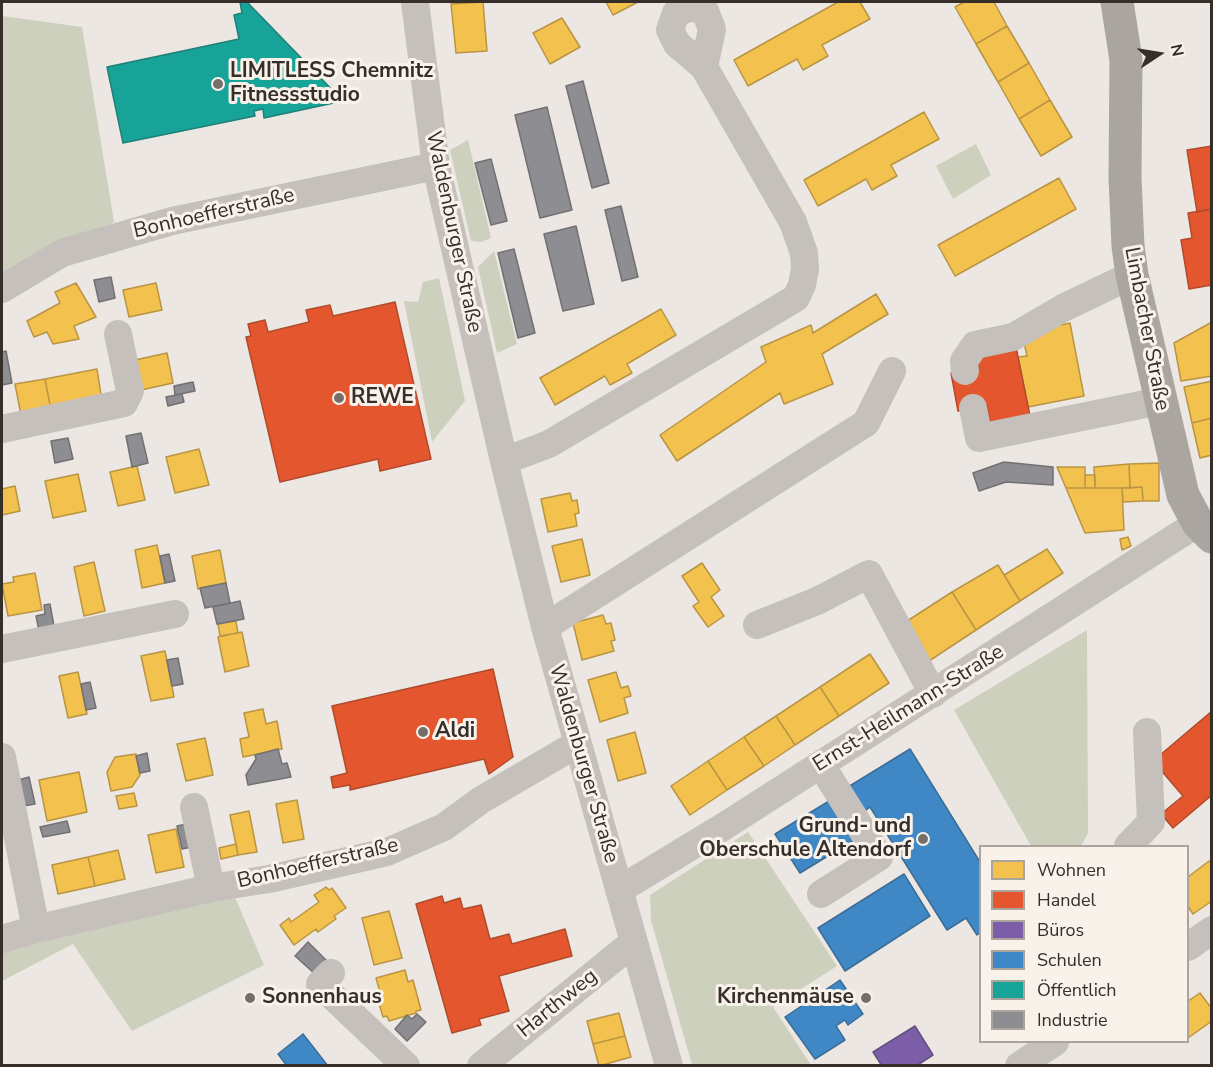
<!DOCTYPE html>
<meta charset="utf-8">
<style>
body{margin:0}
#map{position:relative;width:1213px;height:1067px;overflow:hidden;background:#ece7e2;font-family:"Nunito Sans",sans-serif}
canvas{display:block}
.frame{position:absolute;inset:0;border:3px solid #352e29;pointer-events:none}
.legend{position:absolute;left:979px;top:845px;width:210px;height:198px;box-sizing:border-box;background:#f8f2ea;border:2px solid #aaa49d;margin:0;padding:8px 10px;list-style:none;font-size:18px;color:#352e29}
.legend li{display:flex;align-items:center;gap:12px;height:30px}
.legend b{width:30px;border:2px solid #aaa49d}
.north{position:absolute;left:1129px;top:24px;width:60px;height:60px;-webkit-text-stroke:4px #f8f2ea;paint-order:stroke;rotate:78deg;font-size:16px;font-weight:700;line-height:24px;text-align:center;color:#352e29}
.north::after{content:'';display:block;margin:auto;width:21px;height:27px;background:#352e29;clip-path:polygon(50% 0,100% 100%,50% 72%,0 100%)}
</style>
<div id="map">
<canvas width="1213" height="1067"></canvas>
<div class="frame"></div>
<ul class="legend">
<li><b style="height:16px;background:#f2c14e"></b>Wohnen</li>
<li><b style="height:16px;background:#e4572e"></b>Handel</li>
<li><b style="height:16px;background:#7b5ea7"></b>Büros</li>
<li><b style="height:16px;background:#3f88c5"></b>Schulen</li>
<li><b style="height:16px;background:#17a398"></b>Öffentlich</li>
<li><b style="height:16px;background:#8d8d92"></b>Industrie</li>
</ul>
<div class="north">N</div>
</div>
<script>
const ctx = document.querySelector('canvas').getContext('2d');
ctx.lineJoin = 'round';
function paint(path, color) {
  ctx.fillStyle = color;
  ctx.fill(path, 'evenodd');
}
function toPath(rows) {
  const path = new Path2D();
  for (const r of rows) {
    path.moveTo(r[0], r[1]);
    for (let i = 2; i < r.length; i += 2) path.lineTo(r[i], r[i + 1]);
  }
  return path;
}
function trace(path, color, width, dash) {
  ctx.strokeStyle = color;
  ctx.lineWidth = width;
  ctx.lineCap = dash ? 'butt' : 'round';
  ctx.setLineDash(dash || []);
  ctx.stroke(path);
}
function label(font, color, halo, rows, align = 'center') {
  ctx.font = font + ' "Nunito Sans",sans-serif';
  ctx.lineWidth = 6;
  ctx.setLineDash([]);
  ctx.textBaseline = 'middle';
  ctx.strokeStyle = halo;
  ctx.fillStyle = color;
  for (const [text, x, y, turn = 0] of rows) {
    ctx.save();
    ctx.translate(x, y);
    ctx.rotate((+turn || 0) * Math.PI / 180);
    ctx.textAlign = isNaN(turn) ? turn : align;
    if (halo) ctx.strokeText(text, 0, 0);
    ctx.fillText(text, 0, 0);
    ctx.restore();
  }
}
const green = toPath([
 [2,16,82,27,114,222,2,283],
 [468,140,491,238,482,242,471,241,450,150],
 [976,144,991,175,953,199,936,166],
 [494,251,517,344,497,353,478,267],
 [439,278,465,401,432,442,404,301,418,302,423,282],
 [1087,630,1088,833,1081,846,1031,846,954,710],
 [748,832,837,966,773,1007,811,1065,692,1065,651,920,650,895],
 [234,895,264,965,132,1031,73,944,2,981,2,950]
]);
const homes = toPath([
 [483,2,487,51,456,53,451,4,483,2],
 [606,2,638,2,613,15,606,2],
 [838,2,860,2,870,19,822,45,828,56,803,70,797,59,748,86,734,60,838,2],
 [964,2,994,2,1007,26,976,44,955,7,964,2],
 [562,18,580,47,550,64,533,33,562,18],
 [1007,26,1029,63,998,82,976,44,1007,26],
 [1029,63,1050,100,1019,119,998,82,1029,63],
 [1050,100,1072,137,1041,156,1019,119,1050,100],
 [924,112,939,139,891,165,897,176,872,190,866,179,818,206,804,180,924,112],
 [1059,178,1076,209,955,276,938,245,1059,178],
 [76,283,96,317,74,326,79,339,53,344,47,332,34,337,27,321,60,303,55,292,76,283],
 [156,283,162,310,129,317,123,290,156,283],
 [876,294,888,314,822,354,833,384,784,404,780,393,677,461,660,435,766,362,761,347,811,325,813,333,876,294],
 [661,309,676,335,627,364,632,373,610,385,605,376,555,405,540,378,661,309],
 [1212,322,1212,376,1181,381,1174,343,1212,322],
 [1070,323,1084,396,1028,407,1018,357,1027,356,1022,333,1070,323],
 [167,353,173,383,141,390,135,360,167,353],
 [97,369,102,401,51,410,45,379,97,369],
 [45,379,51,410,21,415,15,384,45,379],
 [1212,381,1212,418,1192,423,1184,387,1212,381],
 [1212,418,1212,455,1200,458,1192,423,1212,418],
 [199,449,209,485,175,493,166,457,199,449],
 [1159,463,1159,501,1143,501,1142,487,1130,488,1129,464,1159,463],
 [1129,464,1130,488,1095,488,1094,467,1129,464],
 [137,466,145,500,118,506,110,472,137,466],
 [1057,467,1085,467,1085,488,1066,488,1057,467],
 [78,474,86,511,53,518,45,481,78,474],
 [1085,475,1095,475,1095,488,1085,488,1085,475],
 [15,486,20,511,2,515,2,489,15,486],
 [1142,487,1143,501,1123,502,1122,488,1142,487],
 [1066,488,1122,488,1124,530,1085,533,1066,488],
 [570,493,572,501,577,500,579,513,575,514,577,526,548,532,541,499,570,493],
 [1128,537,1131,546,1122,550,1120,539,1128,537],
 [582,539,590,575,561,582,552,546,582,539],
 [157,545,165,583,142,588,135,550,157,545],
 [1047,549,1063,573,1020,601,1004,575,1047,549],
 [220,550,226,583,198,589,192,556,220,550],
 [94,562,105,611,84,616,74,567,94,562],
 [702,563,720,590,711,597,724,616,708,627,693,606,699,602,682,576,702,563],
 [998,565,1020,601,976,630,952,592,998,565],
 [35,573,42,610,8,616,2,584,14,582,13,577,35,573],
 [952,592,976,630,929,661,904,623,952,592],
 [603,615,606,624,611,623,615,640,611,641,614,651,582,660,573,623,603,615],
 [236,621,238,633,220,636,218,624,236,621],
 [242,632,249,666,225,672,218,637,242,632],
 [165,651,174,697,151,701,141,656,165,651],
 [870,654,889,683,839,716,820,687,870,654],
 [78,672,87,714,68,718,59,676,78,672],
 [616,672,621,688,628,686,631,696,624,698,628,713,600,722,588,680,616,672],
 [820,687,839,716,795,745,776,716,820,687],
 [263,709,266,724,277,721,282,749,243,757,240,739,249,737,244,713,263,709],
 [776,716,795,745,764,766,744,737,776,716],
 [635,732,646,773,618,781,607,740,635,732],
 [744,737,764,766,727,790,708,761,744,737],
 [205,738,213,775,186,781,177,744,205,738],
 [136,754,140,775,132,787,111,791,107,772,115,757,136,754],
 [708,761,727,790,690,815,671,786,708,761],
 [79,772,87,812,47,821,39,780,79,772],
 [134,793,137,806,119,809,116,796,134,793],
 [297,800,304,839,283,843,276,804,297,800],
 [249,811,257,852,238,855,230,815,249,811],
 [176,829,184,867,156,873,148,835,176,829],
 [236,844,238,855,221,859,219,848,236,844],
 [118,850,125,879,95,886,88,857,118,850],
 [88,857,95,886,58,894,52,865,88,857],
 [1209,861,1212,864,1212,901,1193,914,1188,906,1188,877,1209,861],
 [326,887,329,890,332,888,346,908,334,916,336,919,318,932,316,929,294,945,280,925,289,918,291,922,319,902,314,895,326,887],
 [389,911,402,958,374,965,362,918,389,911],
 [405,970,408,982,413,980,421,1010,416,1011,416,1013,389,1021,387,1016,383,1017,376,993,380,992,376,978,405,970],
 [1200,993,1212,1009,1212,1021,1188,1038,1188,1001,1200,993],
 [619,1013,625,1036,593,1044,587,1021,619,1013],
 [625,1036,631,1057,599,1066,593,1044,625,1036]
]);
const shops = toPath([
 [1212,146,1212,209,1197,212,1187,150,1212,146],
 [1212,209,1212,285,1189,289,1181,240,1192,238,1188,213,1212,209],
 [395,302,431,459,380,471,378,459,280,482,246,337,251,336,248,324,265,320,268,332,309,322,306,310,330,305,333,316,395,302],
 [1016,347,1030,416,990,423,987,405,958,411,951,373,979,368,977,355,1016,347],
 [493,669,513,757,489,774,484,759,350,790,350,785,333,788,331,777,347,773,332,706,493,669],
 [1212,711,1212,795,1173,828,1161,814,1183,796,1153,761,1212,711],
 [442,896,444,903,460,898,463,909,481,905,490,939,509,934,512,944,565,929,572,956,499,976,509,1011,479,1019,481,1025,452,1033,416,904,442,896]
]);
const offices = toPath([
 [915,1026,933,1055,916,1066,882,1066,873,1052,915,1026]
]);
const schools = toPath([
 [910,749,980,862,980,932,977,935,966,918,947,930,870,807,865,811,848,787,910,749],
 [834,798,859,837,800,873,775,834,834,798],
 [904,874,930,916,845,971,818,928,904,874],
 [840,980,863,1014,848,1025,845,1020,836,1026,845,1040,815,1059,785,1017,840,980],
 [303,1034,328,1066,287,1066,278,1054,303,1034]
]);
const public = toPath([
 [240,2,247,2,343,101,264,118,263,109,254,111,255,116,123,143,107,67,239,39,234,15,242,13,240,2]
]);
const industry = toPath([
 [583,81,609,183,592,188,566,86,583,81],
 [547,107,572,210,540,218,515,115,547,107],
 [491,159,507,221,491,225,475,163,491,159],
 [621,206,638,277,622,281,605,210,621,206],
 [576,226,594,304,563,311,544,234,576,226],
 [514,249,535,333,518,338,498,253,514,249],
 [111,277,115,298,99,302,94,280,111,277],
 [6,351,12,383,2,385,2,352,6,351],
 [193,382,195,391,175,395,174,386,193,382],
 [182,394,184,402,168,406,166,397,182,394],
 [141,433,148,463,132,467,126,436,141,433],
 [68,438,73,459,55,463,51,441,68,438],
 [1004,462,1053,467,1053,485,1006,482,979,491,973,473,1004,462],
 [169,554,175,581,165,583,160,556,169,554],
 [226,583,230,603,205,608,200,588,226,583],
 [240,601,244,619,217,624,213,607,240,601],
 [50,604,55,632,40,635,36,616,45,614,44,605,50,604],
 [178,658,183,684,172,686,167,660,178,658],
 [90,682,96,708,86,710,81,684,90,682],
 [278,749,282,764,287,763,291,777,248,785,246,775,256,759,255,755,278,749],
 [147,753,150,771,140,773,136,756,147,753],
 [29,777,35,804,23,806,18,780,29,777],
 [67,821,70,832,43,837,40,827,67,821],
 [187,824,192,847,182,849,177,826,187,824],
 [308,942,327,961,315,974,295,956,308,942],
 [417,1014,426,1022,407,1041,395,1029,407,1015,412,1019,417,1014]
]);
const minor = toPath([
 [415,2,436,166,504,461,545,627,669,1066],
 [2,289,62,253,172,221,436,166],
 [965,371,964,361,975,345,1013,337,1063,308,1132,275],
 [973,408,979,438,1160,401],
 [2,429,124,403,130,391,118,334],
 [504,461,549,444,796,298,802,285,805,269,804,253,793,222,704,67,677,44,670,30,676,13,692,7,705,11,712,29,704,67],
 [757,625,817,601,869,574,933,694],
 [545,627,866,423,892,371],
 [2,649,175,614],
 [2,757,36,929],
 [821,765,879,857,821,894],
 [194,807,211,888],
 [1128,846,1151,822,1147,732],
 [619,890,723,827,1198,523],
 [2,939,36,929,211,888,269,879,387,852,444,827,481,800,577,744],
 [1188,947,1212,930],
 [331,973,320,984,406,1066],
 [481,1066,634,942],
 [1019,1066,1055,1042]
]);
const major = toPath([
 [1117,2,1126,60,1125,178,1128,246,1132,275,1183,495,1198,523,1212,537]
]);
const markers = [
 [218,84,6,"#756f6a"],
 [339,398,6,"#756f6a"],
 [423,732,6,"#756f6a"],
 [923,839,6,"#756f6a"],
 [250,998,6,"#756f6a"],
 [866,998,6,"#756f6a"]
];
const poiNames = [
 ["LIMITLESS Chemnitz",230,72],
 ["Fitnessstudio",230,96],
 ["REWE",351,398],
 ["Aldi",435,732],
 ["Grund- und",911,827,"right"],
 ["Oberschule Altendorf",911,851,"right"],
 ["Sonnenhaus",262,998],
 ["Kirchenmäuse",854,998,"right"]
];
const streetNames = [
 ["Bonhoefferstraße",214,214,-13],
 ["Waldenburger Straße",453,232,78],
 ["Limbacher Straße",1146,329,79],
 ["Ernst-Heilmann-Straße",909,709,-32],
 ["Waldenburger Straße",583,764,74],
 ["Bonhoefferstraße",318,864,-13],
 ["Harthweg",558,1004,-39]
];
paint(green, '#ccd0bd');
paint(homes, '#f2c14e');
trace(homes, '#b99543', 1.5);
paint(shops, '#e4572e');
trace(shops, '#b04b2c', 1.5);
paint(offices, '#7b5ea7');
trace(offices, '#665081', 1.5);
paint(schools, '#3f88c5');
trace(schools, '#3c6d96', 1.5);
paint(public, '#17a398');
trace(public, '#208077', 1.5);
paint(industry, '#8d8d92');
trace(industry, '#737072', 1.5);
trace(minor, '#c5c0bb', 28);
trace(major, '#aaa5a0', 33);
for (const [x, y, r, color] of markers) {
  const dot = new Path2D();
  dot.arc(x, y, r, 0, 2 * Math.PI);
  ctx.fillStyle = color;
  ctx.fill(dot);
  trace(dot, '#f8f2ea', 2);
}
label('bold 21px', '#352e29', '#f8f2ea', poiNames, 'left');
label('21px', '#352e29', '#f8f2ea', streetNames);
</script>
